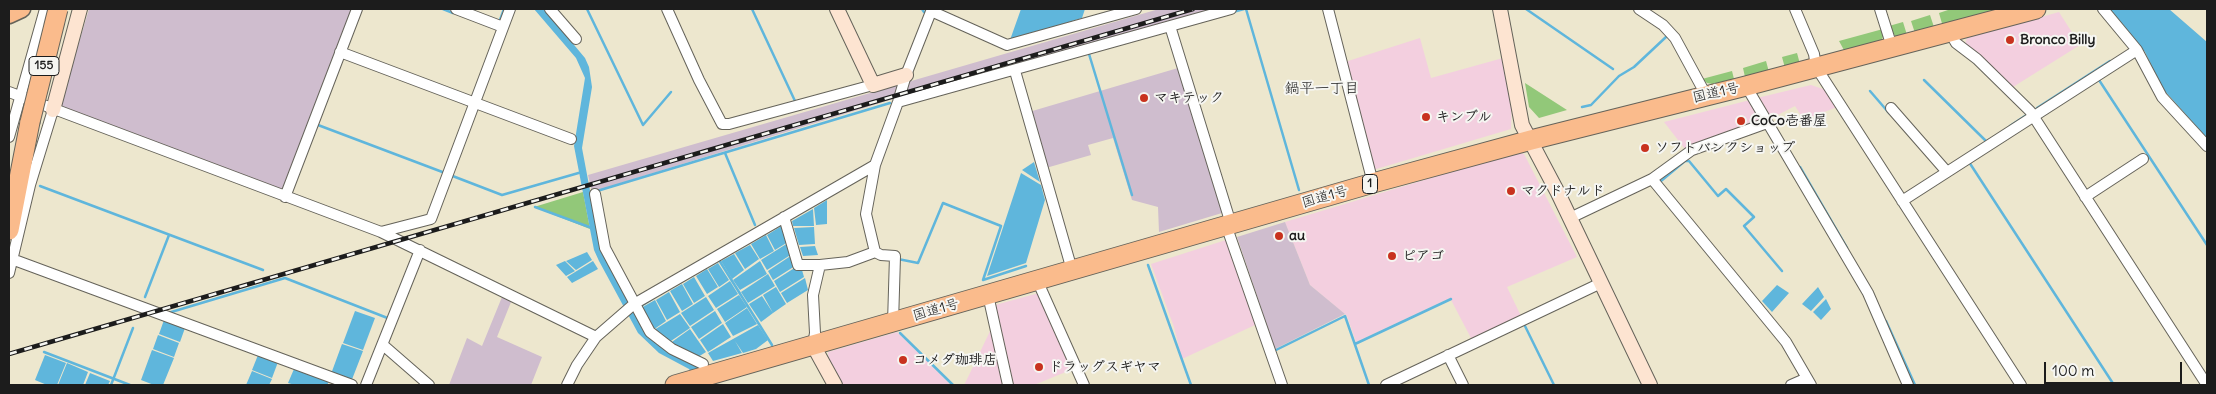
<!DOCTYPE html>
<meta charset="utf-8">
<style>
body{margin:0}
#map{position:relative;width:2216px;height:394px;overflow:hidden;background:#ede7ce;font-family:Delius,sans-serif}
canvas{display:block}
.frame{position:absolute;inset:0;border:10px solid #1c1c1c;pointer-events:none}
.scale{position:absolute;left:2044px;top:362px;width:138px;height:22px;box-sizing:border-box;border:2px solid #1c1c1c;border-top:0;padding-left:6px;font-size:15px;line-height:18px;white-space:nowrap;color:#1c1c1c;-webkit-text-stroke:4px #f6f6f2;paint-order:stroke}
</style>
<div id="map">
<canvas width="2216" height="394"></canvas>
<div class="frame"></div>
<div class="scale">100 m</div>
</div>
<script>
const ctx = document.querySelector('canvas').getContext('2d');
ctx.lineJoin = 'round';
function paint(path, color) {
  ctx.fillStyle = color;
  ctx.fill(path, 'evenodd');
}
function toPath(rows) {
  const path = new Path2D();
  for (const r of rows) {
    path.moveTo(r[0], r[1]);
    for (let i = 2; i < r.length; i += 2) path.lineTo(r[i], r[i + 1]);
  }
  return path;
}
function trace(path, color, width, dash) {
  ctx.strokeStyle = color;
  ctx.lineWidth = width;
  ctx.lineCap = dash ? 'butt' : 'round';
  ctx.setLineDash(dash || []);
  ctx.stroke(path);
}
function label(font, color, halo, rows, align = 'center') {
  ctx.font = font + ' Delius,"Klee One",sans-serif';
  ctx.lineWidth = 4;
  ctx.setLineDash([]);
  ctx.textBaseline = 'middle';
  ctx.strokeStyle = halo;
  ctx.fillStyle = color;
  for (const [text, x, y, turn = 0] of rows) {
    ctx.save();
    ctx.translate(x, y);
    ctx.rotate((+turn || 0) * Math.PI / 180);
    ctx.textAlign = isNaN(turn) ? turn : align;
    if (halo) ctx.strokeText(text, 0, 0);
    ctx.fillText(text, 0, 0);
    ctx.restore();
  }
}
const built = toPath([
 [2059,12,2080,45,2013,87,1979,54,1965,44,1967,38],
 [1420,38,1431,78,1503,58,1512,97,1511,129,1373,170,1345,62],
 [1811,85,1826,90,1837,107,1804,120,1795,106,1770,119,1757,98],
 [1750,100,1760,116,1758,121,1685,149,1664,122],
 [1517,152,1524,154,1577,257,1507,287,1521,316,1472,340,1450,298,1356,342,1347,316,1310,285,1285,222],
 [1226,240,1255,325,1182,359,1174,327,1151,264],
 [1039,293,1073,369,1034,385,1012,385,995,305],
 [992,327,1005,385,964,385,970,373],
 [897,332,951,385,843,385,829,365,828,352]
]);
const industrial = toPath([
 [89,9,352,9,284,191,60,106],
 [1159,9,1219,9,896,98,592,192,588,175],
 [1178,68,1222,213,1159,232,1158,207,1132,200,1113,138,1088,145,1091,155,1046,168,1029,112],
 [1285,222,1310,285,1345,314,1275,349,1237,237],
 [502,297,511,302,497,337,542,357,531,385,449,385,467,338,482,346]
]);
const green = toPath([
 [1951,9,1997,9,1998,12,1943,27,1939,13],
 [1930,15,1934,27,1915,33,1911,21],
 [1903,22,1907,35,1895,36,1889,26],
 [1883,29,1884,34,1881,42,1845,52,1839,41],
 [1797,53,1800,64,1785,68,1782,57],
 [1766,61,1769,72,1745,77,1743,68],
 [1732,71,1734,79,1712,84,1707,83,1702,79],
 [1525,83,1567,110,1539,118,1529,107],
 [583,192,590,229,534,207]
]);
const water = toPath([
 [534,9,544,9,585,58,589,67,592,87,582,148,598,233,640,323,698,366,709,385,699,385,689,369,659,353,638,333,599,261,594,250,574,146,585,78,576,58],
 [1021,9,1085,9,1082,18,1010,40],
 [2109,9,2169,9,2207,42,2207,138,2163,89,2145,52],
 [1034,162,1040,182,1022,170],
 [1021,173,1041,185,1045,200,1026,263,987,276],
 [827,200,827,224,816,225,814,208],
 [813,209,814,226,793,226,792,221],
 [783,225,788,242,775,250,767,235],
 [814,227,815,244,799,245,794,228],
 [766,235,774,251,760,259,751,244],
 [788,243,792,254,767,270,761,260],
 [750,245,759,259,745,269,735,253],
 [815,246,818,255,803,256,800,247],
 [587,252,592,260,576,270,566,261],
 [734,254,744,270,732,279,721,261],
 [792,255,795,266,773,280,768,271],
 [565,261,575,271,566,276,556,265],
 [593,261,598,269,572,283,567,277],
 [760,261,767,274,740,290,733,280],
 [718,263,729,280,719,287,708,269],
 [796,267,797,270,802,270,804,277,780,292,774,281],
 [707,269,718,287,707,294,696,276],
 [768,274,775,286,748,303,741,292],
 [694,277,705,296,694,303,683,284],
 [805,278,808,290,787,303,781,293],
 [730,281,738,294,716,308,708,296],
 [682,284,693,304,682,311,670,291],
 [1777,285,1789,293,1772,312,1762,301],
 [776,287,786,304,773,313,763,295],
 [1818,287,1824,297,1811,311,1802,304],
 [669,292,680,312,667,320,656,300],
 [739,295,747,307,725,322,717,309],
 [762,296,773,313,761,322,749,304],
 [706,297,714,310,690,326,681,313],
 [1826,299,1831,309,1821,320,1813,312],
 [655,300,666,321,653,330,641,308],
 [747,308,757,324,733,336,725,323],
 [355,311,375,318,363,350,343,343],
 [715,311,722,323,699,339,691,327],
 [680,314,690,328,668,343,654,330],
 [164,320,185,328,180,342,159,334],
 [723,324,731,337,708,352,700,340],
 [758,325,768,340,756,349,743,353,735,341,742,353,713,361,708,353],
 [690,329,706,352,698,357,669,344],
 [158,335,179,343,174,357,153,349],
 [342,344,363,351,351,382,331,374],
 [152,350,174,358,163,385,154,385,141,380],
 [45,355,66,363,57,385,47,385,35,380],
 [258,355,278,362,272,378,252,370],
 [67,363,88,372,83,385,58,385],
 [294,369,329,382,327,385,295,385,288,383],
 [252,371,272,379,269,385,246,385],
 [90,373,110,381,108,385,85,385]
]);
const stream = toPath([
 [443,9,453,13],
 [587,9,643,125,671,92],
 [752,9,795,101],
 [922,9,924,12],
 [1246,9,1299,190],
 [1526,9,1613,69],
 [1233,12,1244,9],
 [500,20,504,9],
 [1089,54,1132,195],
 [1924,80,1986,141],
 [2099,80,2207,245],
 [1870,91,1889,113],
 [1582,107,1591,105,1619,76,1634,67,1666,37],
 [2037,108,2110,61],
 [318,125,445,173],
 [2010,126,2028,114],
 [725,153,755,225],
 [1969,162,2114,385],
 [1800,167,1847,248],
 [450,175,502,195,582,172],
 [1661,181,1685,161,1689,161,1718,196,1726,189,1754,217,1744,226,1782,271],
 [40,186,263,270],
 [597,191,890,103],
 [535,207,592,228],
 [898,259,918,263,943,203,1001,226,983,280,1026,266],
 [719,260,772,345],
 [1148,265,1191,385],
 [145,297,169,235],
 [641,306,652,299],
 [168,313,285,278,390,319],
 [1886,321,1915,385],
 [1524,324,1554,385],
 [900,333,953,385],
 [1355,344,1451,299],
 [1276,350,1345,316,1369,385],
 [44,352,130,385],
 [111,385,133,328]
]);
const street = toPath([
 [456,9,503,27],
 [550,9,576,39],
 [667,9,699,80,722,124,729,124,873,85],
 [1328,9,1373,183],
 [1639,9,1663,25,1675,38,1706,95],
 [1795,9,1814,54,1816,67,2021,385],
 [1880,9,1892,47],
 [2103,9,2137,50,2162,97,2207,146],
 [931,11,1007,45,1136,9],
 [1170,26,1231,224],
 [1949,31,1956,43,1977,59,2030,111,2207,385],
 [340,52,571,139],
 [1015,71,1072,270],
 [1746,86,1868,293,1908,385],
 [9,92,381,232,596,337],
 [898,102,1231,9],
 [1891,108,1947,172],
 [9,137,45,9],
 [1652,179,1786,342,1811,385],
 [595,194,605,248,650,332,672,349,703,364],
 [285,197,357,9],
 [2085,197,2143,159],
 [1902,201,2137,50],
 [784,217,798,265,820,265],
 [1570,218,1652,179,1692,150,1767,123],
 [1226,225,1282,385],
 [381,232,431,219,510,9],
 [875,252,881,255,895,256,893,323],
 [9,258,352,385],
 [9,273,30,185,53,110],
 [1037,280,1084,385],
 [988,295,1008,385],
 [383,345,429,385],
 [813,345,815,333,813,295,820,265,848,262,875,252,866,214,875,165,898,102,906,75,932,9],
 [1448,355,1463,385],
 [366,385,420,250],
 [567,385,577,365,596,337,634,304,875,165],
 [1386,385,1601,283],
 [1791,385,1807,378]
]);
const secondary = toPath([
 [837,9,873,85,906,75],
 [1500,9,1522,125,1558,193,1650,385],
 [53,110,80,9],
 [813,345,835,385]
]);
const primary = toPath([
 [9,15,22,9]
]);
const highway = toPath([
 [9,230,30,122],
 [675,385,1373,183,1531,140,1746,86,2036,9]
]);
const rail = toPath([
 [9,354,1193,9]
]);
const highwayBridge = toPath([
 [30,122,58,9]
]);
const markers = [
 [2010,40,5,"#c8321e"],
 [1144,98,5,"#c8321e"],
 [1426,117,5,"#c8321e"],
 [1741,121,5,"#c8321e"],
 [1645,148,5,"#c8321e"],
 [1511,191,5,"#c8321e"],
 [1279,236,5,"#c8321e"],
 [1392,256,5,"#c8321e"],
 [903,360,5,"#c8321e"],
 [1039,367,5,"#c8321e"]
];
const shields = [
 [44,66,30],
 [1370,184,15]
];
const shieldNames = [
 ["155",44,66],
 ["1",1370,184]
];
const poiNames = [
 ["Bronco Billy",2020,40],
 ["マキテック",1154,98],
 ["キンブル",1436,117],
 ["CoCo壱番屋",1751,121],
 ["ソフトバンクショップ",1655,148],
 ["マクドナルド",1521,191],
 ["au",1289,236],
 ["ピアゴ",1402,256],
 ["コメダ珈琲店",913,360],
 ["ドラッグスギヤマ",1049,367]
];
const streetNames = [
 ["国道1号",1716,93,-13],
 ["国道1号",1325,197,-16],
 ["国道1号",936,310,-16]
];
const neighbourhoodNames = [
 ["鍋平一丁目",1322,89]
];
paint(built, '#f3cfdf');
paint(industrial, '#cfbdce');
paint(green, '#92c879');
paint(water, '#5fb6dc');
trace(stream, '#5fb6dc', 2.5);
trace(street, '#65635a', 12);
trace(secondary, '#65635a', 16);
trace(primary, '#65635a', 19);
trace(highway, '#65635a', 21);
trace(street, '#fff', 10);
trace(secondary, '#fde4d1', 14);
trace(primary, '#fabb8c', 16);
trace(highway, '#fabb8c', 19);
trace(rail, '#1c1c1c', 4.5);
trace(rail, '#f6f6f2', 2.5, [8]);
trace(highwayBridge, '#65635a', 21, []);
trace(highwayBridge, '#fabb8c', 19);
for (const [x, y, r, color] of markers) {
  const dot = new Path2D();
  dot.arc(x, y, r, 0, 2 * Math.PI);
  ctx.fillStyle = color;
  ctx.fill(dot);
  trace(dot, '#f6f6f2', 2);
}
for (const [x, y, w] of shields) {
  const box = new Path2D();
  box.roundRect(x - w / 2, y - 9.5, w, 19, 4);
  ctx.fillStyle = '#f6f6f2';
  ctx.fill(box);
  trace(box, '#1c1c1c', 1);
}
label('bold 12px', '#1c1c1c', null, shieldNames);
label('bold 14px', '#1c1c1c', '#f6f6f2', poiNames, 'left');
label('14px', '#1c1c1c', '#f6f6f2', streetNames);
label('15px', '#1c1c1c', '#f6f6f2', neighbourhoodNames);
</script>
